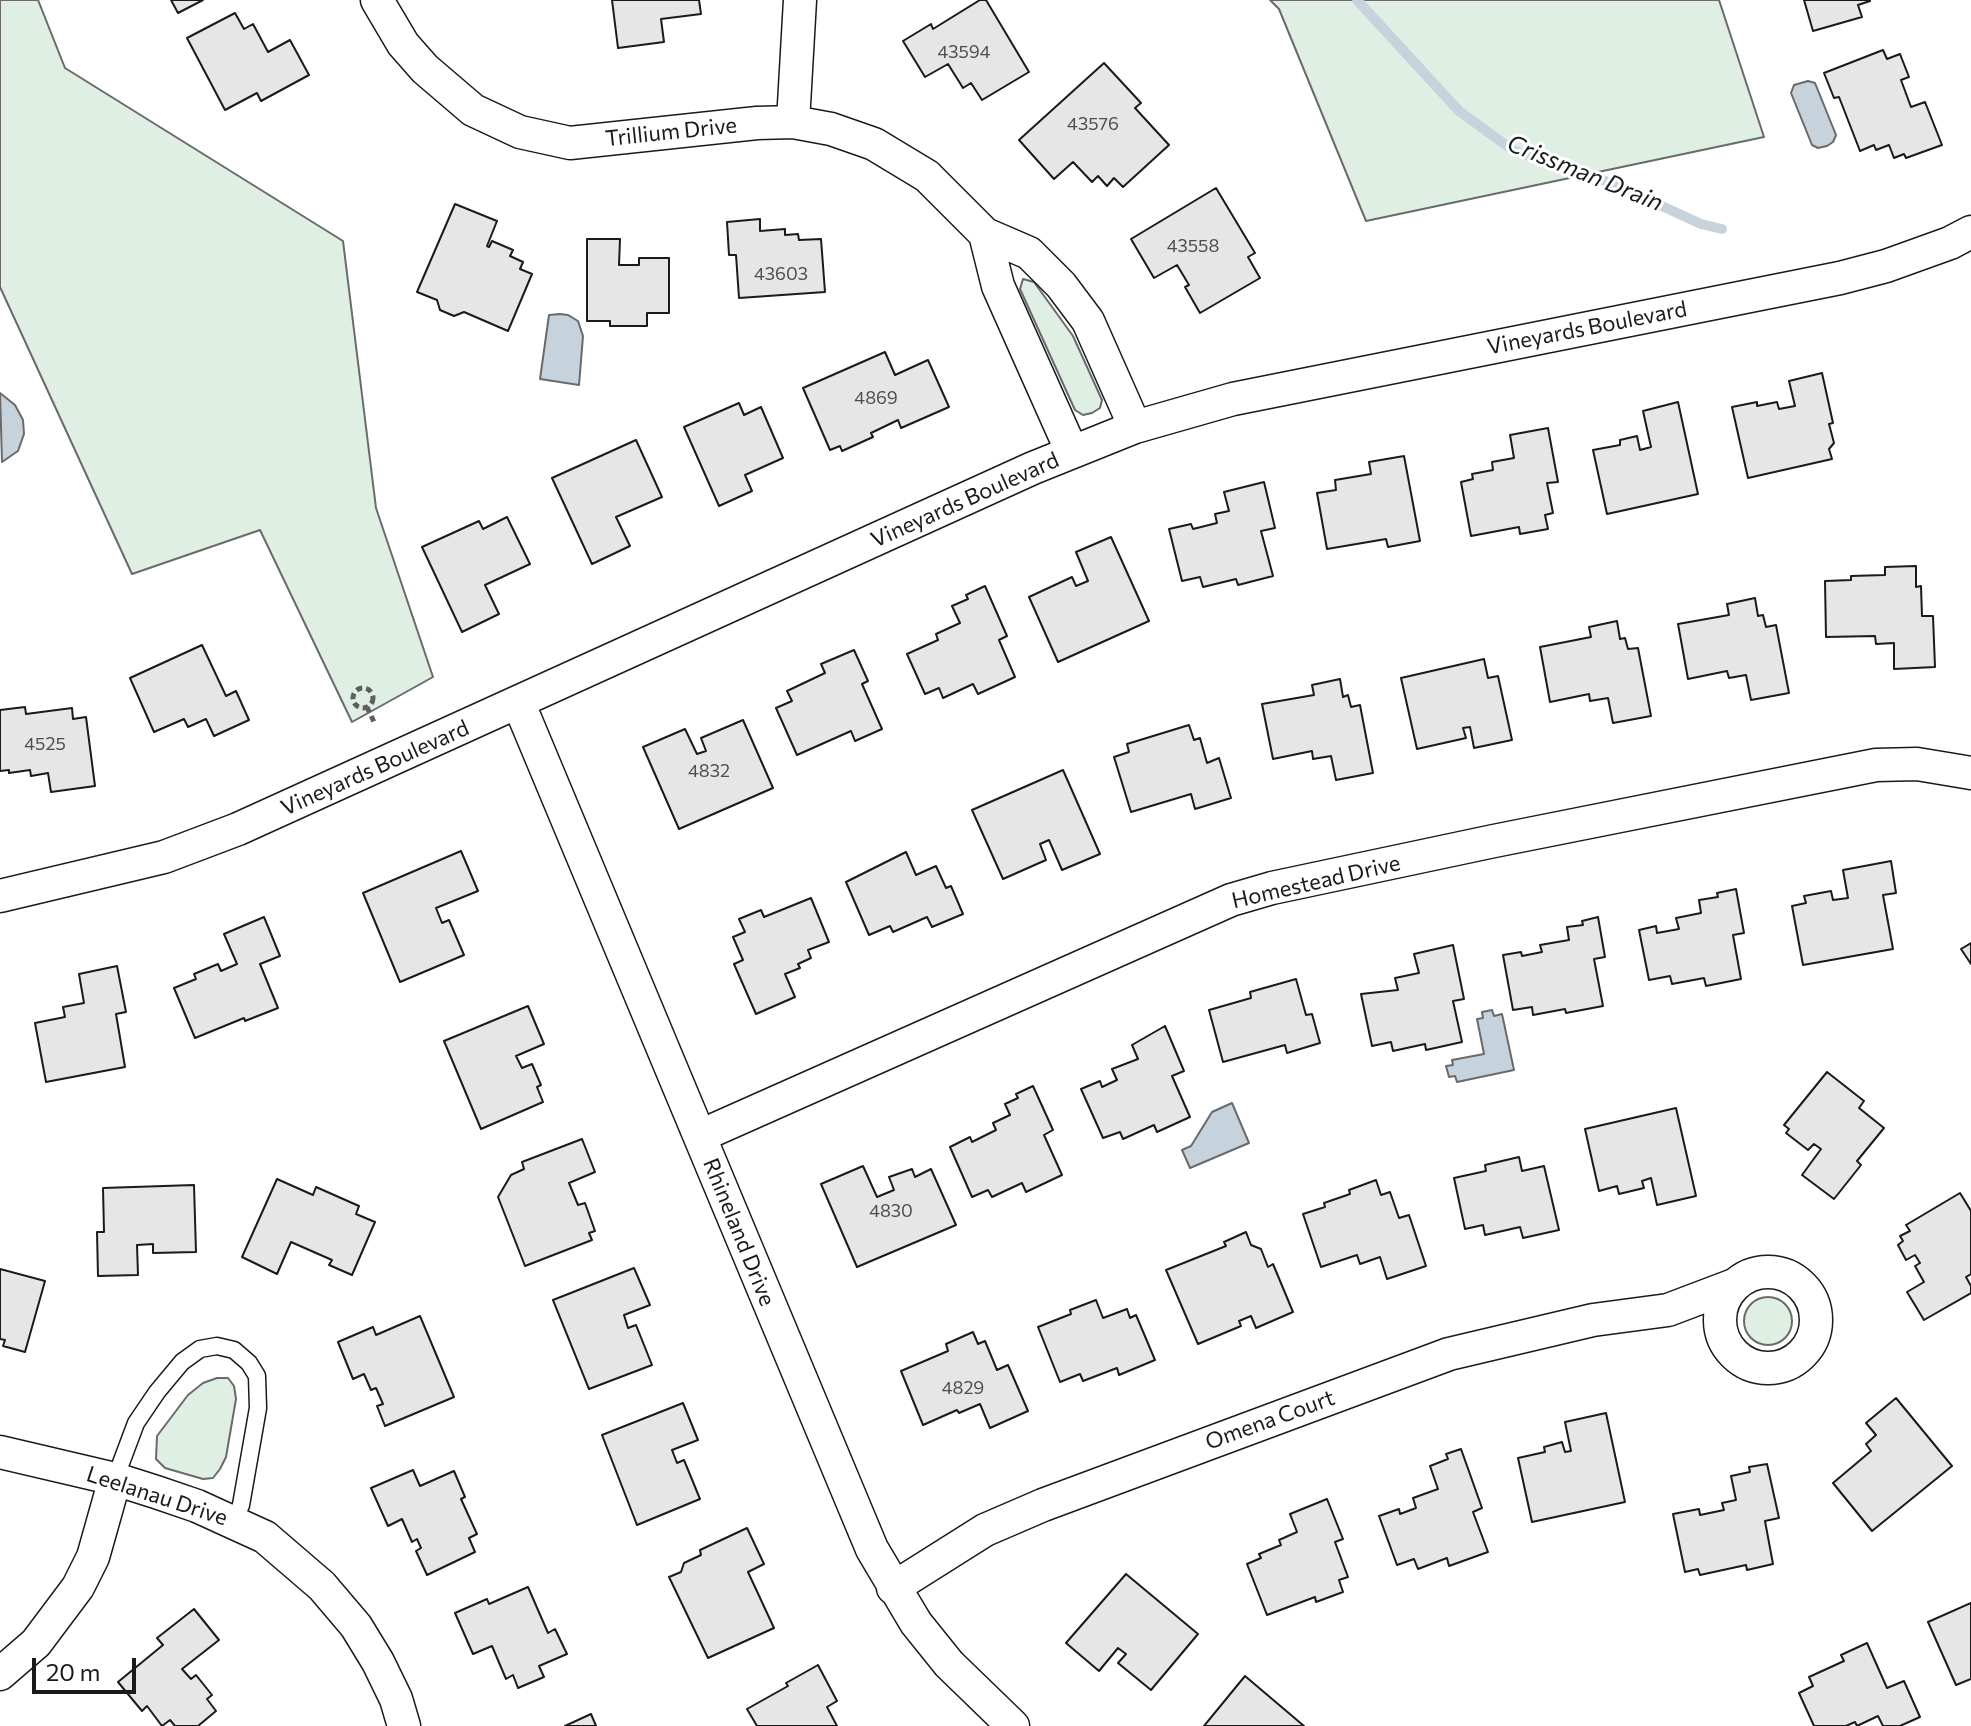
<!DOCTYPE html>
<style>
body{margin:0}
#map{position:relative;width:1971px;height:1726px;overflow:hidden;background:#fff;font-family:Commissioner,sans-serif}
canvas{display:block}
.scale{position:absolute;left:32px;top:1658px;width:104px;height:36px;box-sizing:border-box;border:4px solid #1a1a1a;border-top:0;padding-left:10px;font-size:24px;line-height:28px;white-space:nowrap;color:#1a1a1a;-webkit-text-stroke:6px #fff;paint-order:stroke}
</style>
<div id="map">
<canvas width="1971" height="1726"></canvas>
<div class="scale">20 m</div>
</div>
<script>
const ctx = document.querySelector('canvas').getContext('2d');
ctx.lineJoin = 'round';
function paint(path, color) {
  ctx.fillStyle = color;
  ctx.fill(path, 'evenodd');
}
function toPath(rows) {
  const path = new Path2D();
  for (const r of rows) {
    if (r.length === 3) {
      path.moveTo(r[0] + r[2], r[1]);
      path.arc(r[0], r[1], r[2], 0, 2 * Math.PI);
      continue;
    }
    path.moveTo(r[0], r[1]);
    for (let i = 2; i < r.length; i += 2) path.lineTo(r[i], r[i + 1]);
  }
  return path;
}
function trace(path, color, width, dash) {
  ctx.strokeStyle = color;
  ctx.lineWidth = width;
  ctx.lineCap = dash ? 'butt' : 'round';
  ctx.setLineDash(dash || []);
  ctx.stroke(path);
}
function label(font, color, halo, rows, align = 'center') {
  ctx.font = font + ' Commissioner,sans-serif';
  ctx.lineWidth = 6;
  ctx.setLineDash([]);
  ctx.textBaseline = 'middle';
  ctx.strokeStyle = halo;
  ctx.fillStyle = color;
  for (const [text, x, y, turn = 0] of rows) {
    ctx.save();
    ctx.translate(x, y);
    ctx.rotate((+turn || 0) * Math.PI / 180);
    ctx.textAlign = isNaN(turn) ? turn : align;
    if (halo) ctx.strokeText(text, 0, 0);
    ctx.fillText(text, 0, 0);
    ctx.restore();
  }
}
const green = toPath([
 [0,0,38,0,65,68,343,241,376,508,433,677,352,722,260,530,132,574,0,287,0,0],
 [1270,0,1719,0,1764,137,1366,221,1279,9,1270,0],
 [1023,279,1034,282,1073,336,1102,400,1100,408,1092,413,1083,415,1075,410,1020,289,1023,279],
 [1768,1321,24],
 [217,1378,228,1378,234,1386,236,1399,226,1457,220,1469,213,1478,203,1479,165,1468,156,1459,157,1436,188,1395,203,1383,217,1378]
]);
const water = toPath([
 [1808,81,1815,83,1836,135,1833,142,1827,146,1818,148,1812,145,1791,93,1794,85,1808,81],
 [560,314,568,315,578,321,583,336,579,385,540,379,549,315,560,314],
 [0,393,15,405,23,420,24,434,18,451,2,462,0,393],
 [1492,1010,1494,1016,1502,1014,1514,1070,1457,1082,1455,1076,1449,1077,1446,1066,1453,1065,1452,1060,1484,1054,1477,1019,1483,1018,1482,1012,1492,1010],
 [1232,1103,1249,1143,1190,1168,1182,1150,1191,1146,1212,1112,1232,1103]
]);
const stream = toPath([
 [1357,0,1459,111,1514,151,1614,184,1701,224,1722,229]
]);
const building = toPath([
 [171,0,203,0,178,13,171,0],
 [612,0,699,0,701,14,661,19,664,42,618,48,612,0],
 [980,0,986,0,1029,72,982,100,971,83,963,88,948,64,925,77,903,41,931,24,933,29,980,0],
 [1804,0,1870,0,1870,1,1858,5,1862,17,1813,31,1804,0],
 [235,13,244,29,253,24,268,52,290,40,309,75,261,101,257,93,225,110,187,38,235,13],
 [1883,50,1887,59,1900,54,1909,77,1901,80,1911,107,1925,102,1942,145,1906,158,1904,154,1894,158,1889,145,1876,150,1874,145,1860,151,1839,97,1834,98,1824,73,1883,50],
 [1104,63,1141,103,1135,108,1169,145,1123,187,1114,178,1107,186,1098,176,1092,182,1073,162,1054,179,1019,140,1104,63],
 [1216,188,1255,253,1248,257,1260,278,1200,313,1185,287,1189,285,1177,265,1154,278,1131,239,1216,188],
 [455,204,497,221,487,246,489,247,492,241,513,250,510,256,523,262,520,269,532,274,508,331,464,312,454,316,440,310,437,300,417,292,455,204],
 [760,219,760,231,785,229,785,235,798,234,799,240,821,239,825,292,739,298,736,255,729,255,727,222,760,219],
 [587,239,620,239,619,265,639,265,639,258,669,258,669,313,647,313,647,326,610,326,610,321,587,321,587,239],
 [885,352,895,375,928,360,949,407,901,428,898,420,871,433,873,437,842,451,840,446,830,450,803,388,885,352],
 [1822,373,1833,423,1829,424,1834,443,1829,449,1832,459,1748,478,1732,407,1757,402,1757,406,1777,402,1779,409,1795,406,1789,381,1822,373],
 [1678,402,1698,494,1607,514,1593,450,1620,445,1620,440,1637,436,1640,450,1651,447,1643,411,1678,402],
 [739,403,744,415,761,407,783,458,745,475,752,491,719,506,684,427,739,403],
 [1548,428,1558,482,1547,483,1553,513,1545,515,1548,529,1520,534,1519,527,1471,536,1461,482,1473,479,1472,474,1493,470,1492,462,1514,458,1510,435,1548,428],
 [636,440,662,497,616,517,630,546,592,564,552,478,636,440],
 [1404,456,1420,541,1388,547,1386,539,1327,549,1317,493,1336,490,1335,480,1371,474,1369,462,1404,456],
 [1264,482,1275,528,1261,531,1273,576,1238,585,1236,579,1203,587,1200,577,1182,581,1169,529,1191,524,1193,529,1217,523,1215,514,1229,511,1224,492,1264,482],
 [507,517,530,564,485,585,499,614,462,632,422,547,479,521,483,529,507,517],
 [1111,537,1149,621,1058,662,1029,597,1072,577,1076,586,1088,581,1076,552,1111,537],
 [1916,566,1916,587,1921,586,1922,616,1933,616,1935,667,1894,669,1894,643,1876,644,1875,636,1826,637,1825,581,1851,580,1851,576,1885,575,1885,567,1916,566],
 [985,586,1007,636,999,640,1015,677,978,694,973,684,943,698,939,688,925,694,907,654,938,640,936,634,960,623,952,606,968,599,966,595,985,586],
 [1755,598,1758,616,1763,615,1766,627,1776,625,1789,693,1751,700,1746,675,1729,678,1727,671,1688,679,1678,624,1729,615,1727,604,1755,598],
 [1617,621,1620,639,1625,638,1628,649,1638,648,1651,716,1613,723,1608,698,1590,701,1589,694,1550,702,1540,647,1591,637,1589,627,1617,621],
 [202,645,226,696,236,691,249,720,214,736,206,719,188,727,184,719,154,732,130,678,202,645],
 [854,650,868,681,862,684,882,729,855,741,851,731,797,755,776,708,792,701,787,691,825,673,821,664,854,650],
 [1484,659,1488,678,1498,676,1512,740,1474,748,1470,727,1463,728,1466,738,1417,749,1401,678,1484,659],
 [1340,679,1343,697,1348,695,1351,707,1360,705,1373,773,1336,780,1331,756,1313,759,1312,751,1273,759,1262,704,1314,695,1312,685,1340,679],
 [25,707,26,714,72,708,73,719,86,717,95,786,51,792,48,773,31,776,30,770,9,773,9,770,0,771,0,710,25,707],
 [743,720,773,788,679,829,643,747,685,729,697,754,706,751,701,738,743,720],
 [1189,725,1194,740,1200,738,1207,763,1219,758,1231,798,1195,809,1191,794,1131,812,1114,757,1129,752,1127,744,1189,725],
 [1063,770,1100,854,1062,870,1049,840,1040,844,1046,860,1003,879,972,810,1063,770],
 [461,851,478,891,436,908,442,923,449,920,464,955,400,982,363,893,461,851],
 [906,852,916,875,936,866,946,888,951,886,963,914,932,927,927,917,893,932,890,926,869,935,846,882,906,852],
 [1891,861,1896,893,1883,895,1893,949,1803,965,1792,906,1806,903,1804,896,1831,891,1833,900,1848,898,1843,870,1891,861],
 [1736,889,1744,933,1733,935,1741,979,1706,986,1704,978,1672,984,1670,976,1649,980,1639,930,1656,926,1657,933,1679,929,1676,918,1701,913,1699,900,1718,897,1717,893,1736,889],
 [811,898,829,942,808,950,811,958,798,964,800,968,785,974,795,997,756,1014,734,964,743,960,733,937,745,932,739,919,761,910,764,917,811,898],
 [264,917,280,956,260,964,278,1008,245,1021,244,1018,195,1038,174,988,196,979,194,974,218,964,221,971,237,964,224,934,264,917],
 [1598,917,1605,957,1594,959,1603,1006,1566,1013,1565,1009,1533,1015,1532,1007,1513,1010,1503,955,1521,952,1522,956,1542,952,1540,945,1569,940,1567,927,1583,925,1582,921,1598,917],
 [1971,943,1971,964,1961,949,1971,943],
 [1453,945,1464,999,1453,1001,1462,1042,1426,1050,1425,1044,1393,1051,1391,1042,1372,1046,1361,994,1398,990,1395,978,1419,973,1414,954,1453,945],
 [117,966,126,1012,116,1014,125,1067,46,1082,35,1023,65,1017,63,1007,84,1003,79,974,117,966],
 [1296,979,1306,1015,1312,1014,1320,1043,1287,1053,1285,1045,1223,1062,1209,1010,1251,998,1250,992,1296,979],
 [528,1006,544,1044,516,1056,522,1068,532,1064,541,1085,537,1087,543,1102,481,1129,444,1041,528,1006],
 [1165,1026,1184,1071,1172,1076,1190,1117,1157,1132,1154,1125,1123,1139,1120,1132,1103,1138,1081,1089,1100,1081,1102,1087,1117,1080,1112,1069,1138,1059,1132,1045,1165,1026],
 [1827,1072,1864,1101,1859,1108,1884,1128,1857,1161,1861,1165,1834,1199,1802,1175,1821,1149,1814,1144,1808,1150,1786,1133,1789,1129,1784,1125,1827,1072],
 [1033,1086,1053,1130,1044,1135,1062,1175,1026,1192,1022,1183,992,1197,988,1190,972,1197,950,1147,970,1137,972,1142,996,1130,993,1123,1010,1115,1005,1104,1018,1098,1016,1094,1033,1086],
 [1676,1108,1696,1196,1657,1205,1651,1178,1642,1181,1644,1188,1619,1194,1617,1186,1599,1191,1585,1129,1676,1108],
 [582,1139,595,1172,569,1183,578,1205,585,1203,595,1231,589,1233,592,1240,525,1266,498,1197,511,1175,524,1169,522,1162,582,1139],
 [1519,1157,1522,1171,1544,1166,1559,1230,1523,1238,1520,1227,1485,1235,1483,1225,1465,1229,1454,1178,1486,1171,1485,1165,1519,1157],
 [863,1166,877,1197,894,1190,889,1177,912,1169,915,1177,931,1169,956,1225,857,1267,821,1184,863,1166],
 [277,1179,313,1195,316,1187,359,1206,356,1214,375,1222,352,1275,329,1265,332,1260,291,1242,277,1274,242,1257,277,1179],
 [1376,1180,1381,1195,1390,1192,1399,1218,1409,1215,1426,1266,1387,1279,1380,1257,1360,1264,1357,1255,1321,1267,1303,1214,1325,1207,1324,1203,1350,1194,1349,1190,1376,1180],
 [194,1185,196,1252,153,1253,153,1244,137,1245,138,1275,98,1276,97,1232,104,1232,103,1188,194,1185],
 [1960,1193,1971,1211,1971,1274,1966,1277,1971,1286,1971,1293,1924,1320,1907,1292,1924,1282,1915,1266,1920,1263,1915,1255,1906,1260,1898,1245,1903,1241,1900,1236,1910,1231,1906,1225,1960,1193],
 [1246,1232,1251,1245,1261,1249,1268,1267,1273,1264,1293,1312,1256,1328,1251,1316,1239,1321,1241,1326,1198,1344,1166,1270,1226,1246,1224,1242,1246,1232],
 [634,1268,650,1305,624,1315,628,1328,636,1325,652,1365,589,1389,553,1300,634,1268],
 [0,1269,45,1281,25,1352,3,1346,5,1340,0,1339,0,1269],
 [1096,1300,1103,1318,1127,1309,1130,1318,1136,1315,1155,1360,1119,1375,1117,1368,1083,1381,1080,1374,1060,1382,1038,1327,1071,1314,1070,1310,1096,1300],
 [420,1316,454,1397,385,1426,377,1406,383,1404,376,1388,371,1390,364,1374,353,1379,338,1342,373,1327,376,1335,420,1316],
 [973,1332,978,1344,985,1341,997,1370,1008,1365,1028,1411,990,1428,980,1404,959,1413,957,1410,923,1425,901,1371,948,1351,946,1344,973,1332],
 [1896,1398,1952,1466,1872,1531,1833,1483,1871,1451,1866,1444,1876,1435,1866,1423,1896,1398],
 [683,1403,698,1440,672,1450,677,1463,684,1460,700,1499,637,1525,602,1435,683,1403],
 [1606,1413,1625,1502,1532,1522,1518,1458,1545,1452,1544,1447,1562,1442,1565,1452,1571,1451,1565,1422,1606,1413],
 [1461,1449,1482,1508,1473,1512,1488,1552,1449,1566,1447,1558,1418,1569,1414,1559,1397,1565,1379,1516,1399,1509,1400,1514,1416,1508,1413,1498,1438,1489,1430,1466,1448,1459,1446,1454,1461,1449],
 [1767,1464,1779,1518,1765,1521,1773,1564,1747,1570,1746,1565,1700,1575,1698,1569,1685,1572,1673,1514,1699,1509,1700,1515,1724,1510,1722,1503,1736,1500,1731,1476,1750,1472,1749,1467,1767,1464],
 [413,1470,420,1486,454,1471,465,1497,461,1499,477,1534,469,1538,475,1552,427,1575,416,1551,421,1548,417,1539,412,1542,402,1519,388,1526,371,1488,413,1470],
 [1327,1499,1343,1539,1335,1542,1348,1577,1339,1580,1343,1592,1316,1602,1315,1597,1267,1615,1247,1564,1261,1558,1259,1554,1281,1545,1279,1540,1297,1532,1290,1514,1327,1499],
 [747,1528,764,1564,748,1572,774,1628,708,1658,669,1577,681,1572,684,1563,701,1555,700,1550,747,1528],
 [1126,1574,1198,1634,1151,1690,1118,1663,1126,1654,1118,1648,1099,1671,1066,1643,1126,1574],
 [528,1587,548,1633,555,1629,567,1654,539,1666,544,1677,518,1688,513,1675,506,1679,492,1646,473,1654,455,1613,487,1599,489,1604,528,1587],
 [1971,1603,1971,1679,1956,1685,1928,1622,1971,1603],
 [194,1609,219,1640,182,1669,191,1679,196,1675,212,1695,207,1699,216,1711,198,1726,175,1726,170,1720,162,1726,147,1706,142,1711,118,1682,163,1645,157,1638,194,1609],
 [1867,1643,1887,1688,1904,1681,1920,1717,1900,1726,1883,1726,1878,1716,1857,1726,1855,1722,1846,1726,1814,1726,1799,1693,1813,1686,1809,1677,1844,1661,1841,1655,1867,1643],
 [818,1665,837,1701,827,1707,837,1726,757,1726,747,1709,788,1686,786,1683,818,1665],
 [1245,1676,1304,1726,1204,1726,1245,1676],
 [591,1714,596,1726,565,1726,591,1714]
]);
const path = toPath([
 [363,698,10],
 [367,707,374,722]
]);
const lane = toPath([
 [115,1479,136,1423,157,1392,182,1362,200,1349,217,1346,234,1350,249,1363,257,1376,258,1408,241,1505,234,1522]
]);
const street = toPath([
 [377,0,403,44,425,69,473,110,520,132,570,143,757,123,793,122,831,129,874,144,927,176,985,234],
 [793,122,800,0],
 [1072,452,998,286,985,234,1029,253,1061,285,1088,321,1135,427],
 [519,704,872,1549,916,1623,949,1664,1013,1726],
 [0,896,164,857,238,829,1033,468,1135,427,1233,399,1840,278,1886,266,1950,243,1971,232],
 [700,1136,1231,900,1272,888,1494,841,1876,765,1917,764,1971,773],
 [1768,1320,48],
 [0,1452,115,1479,156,1492,197,1506,265,1537,322,1586,356,1626,378,1662,396,1699,404,1726],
 [893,1588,985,1530,1043,1505,1449,1354,1593,1320,1668,1310,1734,1285],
 [0,1674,36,1643,78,1587,93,1557,115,1479]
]);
const numberNames = [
 ["43594",964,52],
 ["43576",1093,124],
 ["43558",1193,246],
 ["43603",781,274],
 ["4869",876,398],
 ["4525",45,744],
 ["4832",709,771],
 ["4830",891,1211],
 ["4829",963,1388]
];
const streetNames = [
 ["Trillium Drive",671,132,-6],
 ["Vineyards Boulevard",1587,328,-11],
 ["Vineyards Boulevard",965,500,-24],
 ["Vineyards Boulevard",375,768,-24],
 ["Homestead Drive",1316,882,-13],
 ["Rhineland Drive",739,1232,68],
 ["Omena Court",1270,1420,-20],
 ["Leelanau Drive",157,1496,18]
];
const waterNames = [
 ["Crissman Drain",1585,173,22]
];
paint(green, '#e0efe3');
trace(green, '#6a6a6a', 2);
paint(water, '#c6d2dc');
trace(water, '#6a6a6a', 2);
trace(stream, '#c6d2dc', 10);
paint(building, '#e6e6e6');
trace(building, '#1a1a1a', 2);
trace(lane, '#1a1a1a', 19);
trace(street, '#1a1a1a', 35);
trace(path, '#5f5f5f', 5, [6, 4]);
trace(lane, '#fff', 16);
trace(street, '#fff', 32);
label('18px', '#4d4d4d', null, numberNames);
label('22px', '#1a1a1a', '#fff', streetNames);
label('italic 24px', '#1a1a1a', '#fff', waterNames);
</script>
